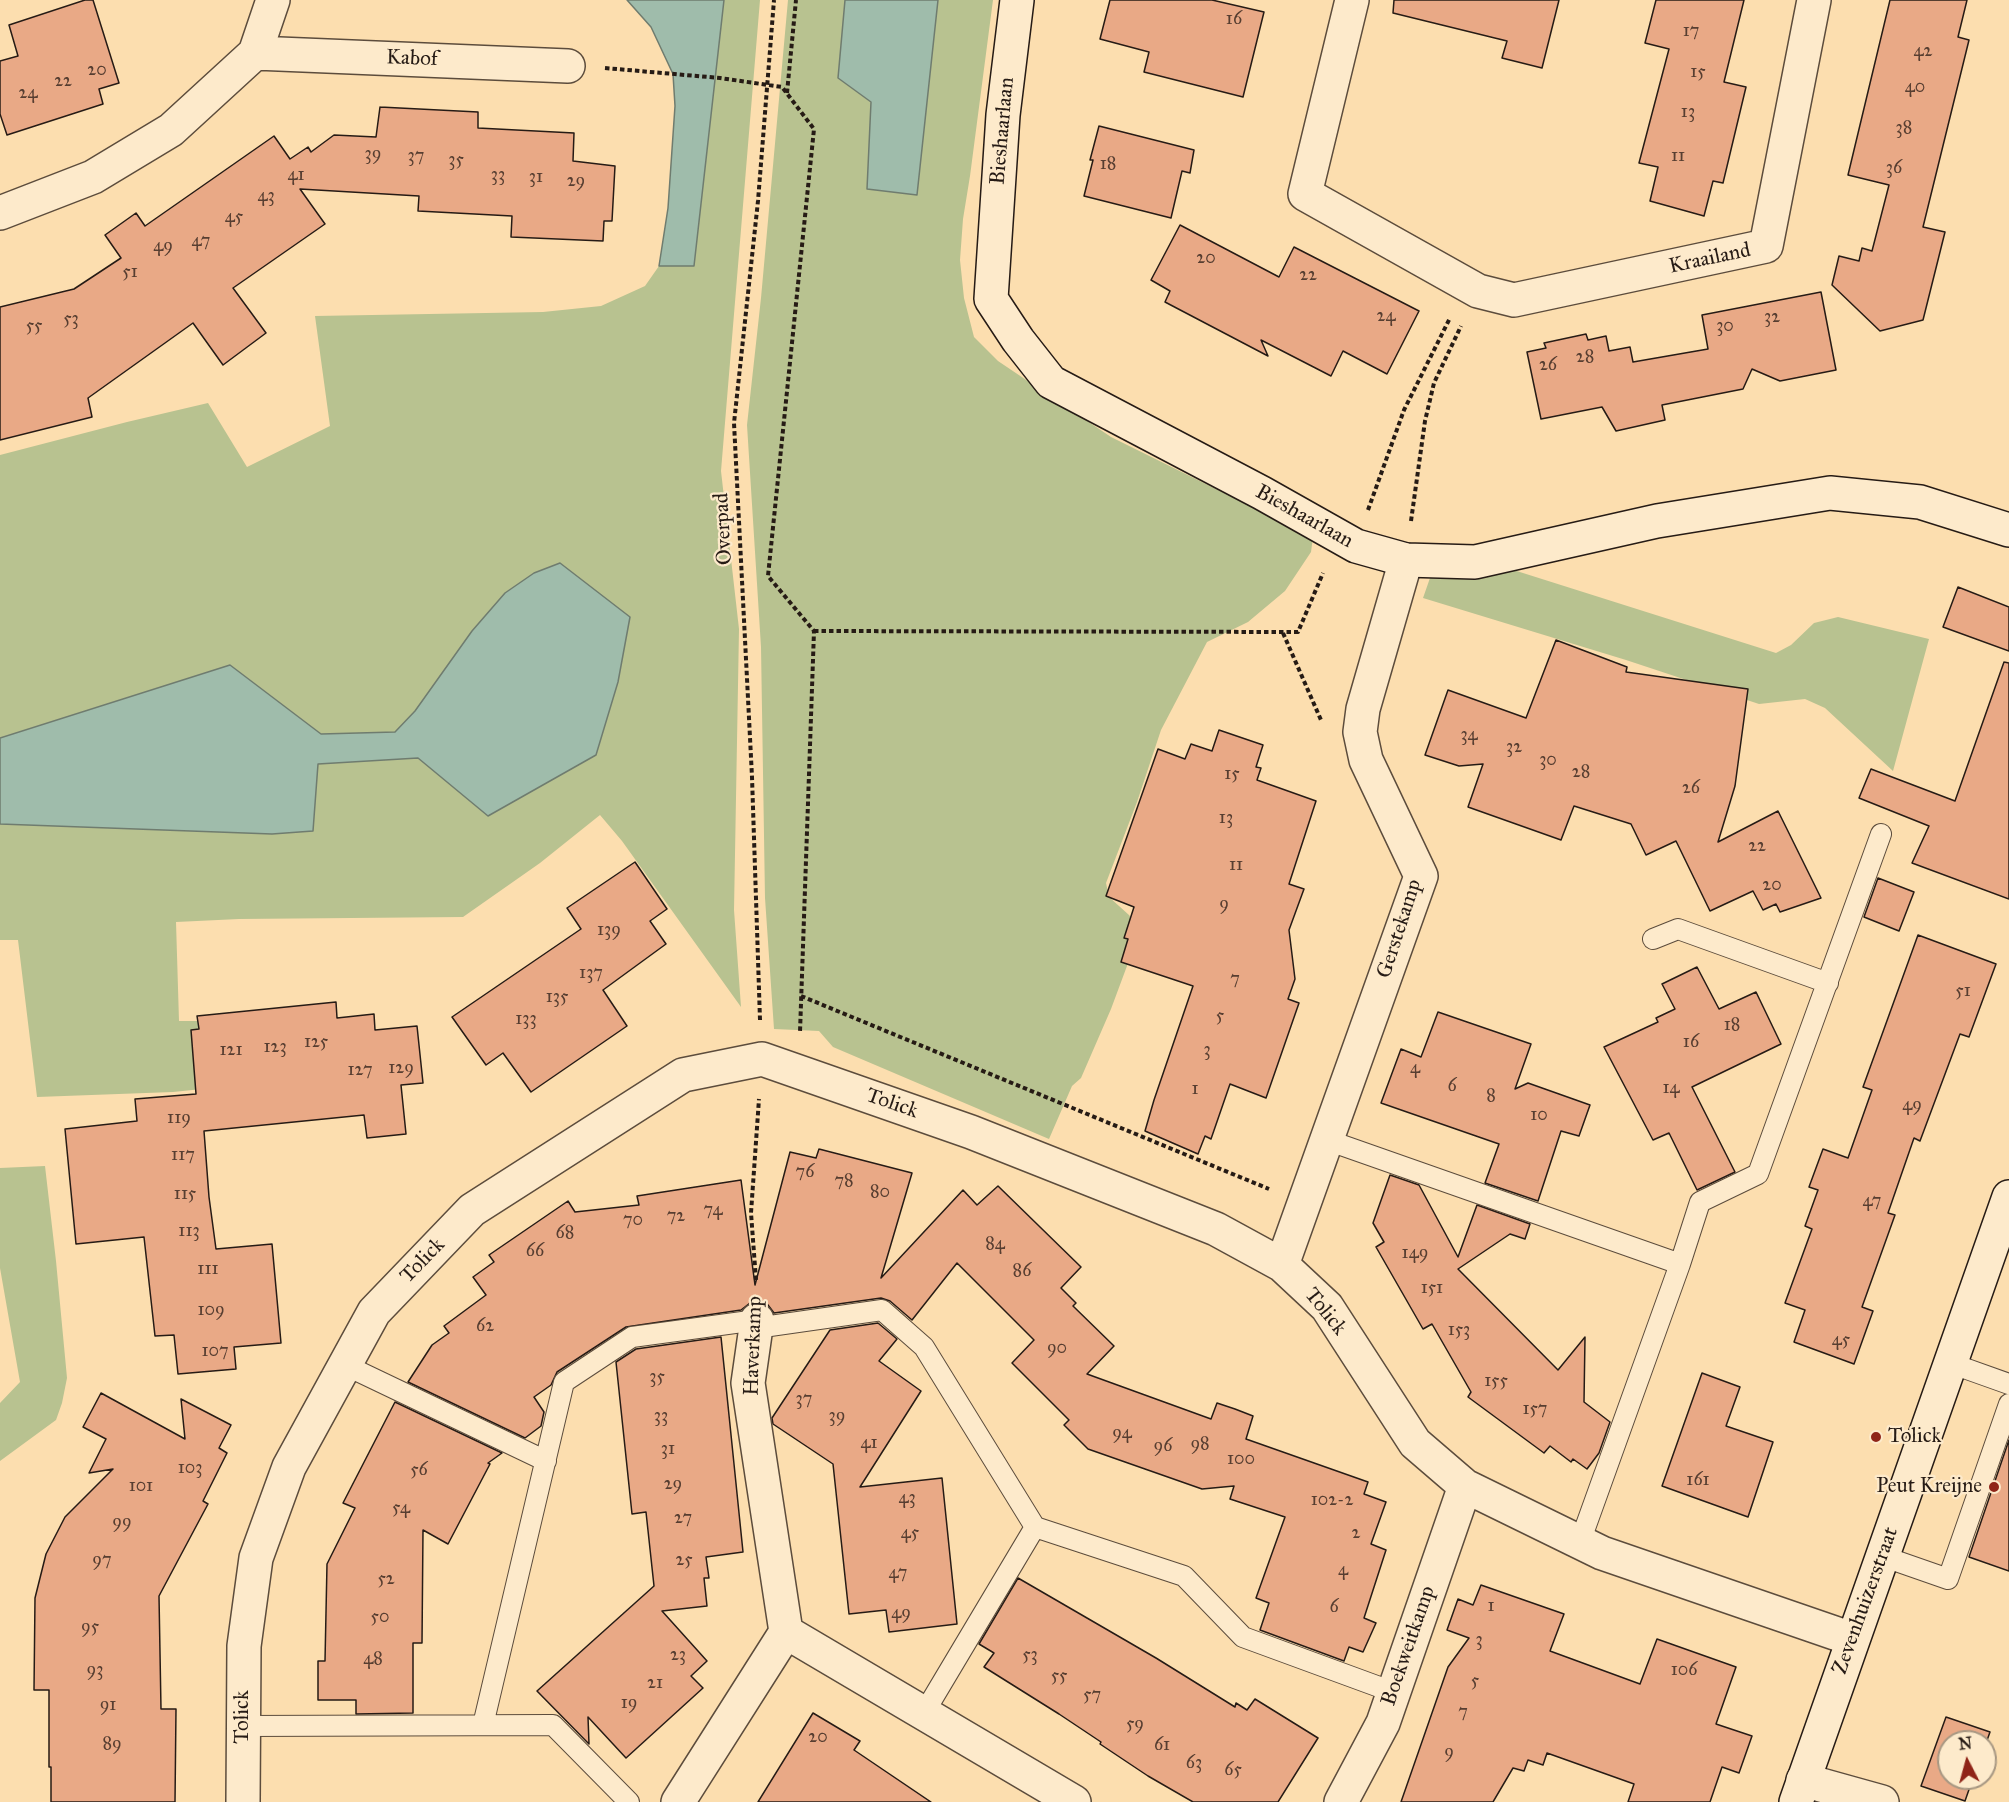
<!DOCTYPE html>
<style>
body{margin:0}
#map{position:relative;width:2009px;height:1802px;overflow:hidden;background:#fcdeaf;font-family:"IM FELL Great Primer",serif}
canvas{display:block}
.north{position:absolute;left:1937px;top:1730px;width:60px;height:60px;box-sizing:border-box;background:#fdeacb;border:2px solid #a79782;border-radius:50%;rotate:354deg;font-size:16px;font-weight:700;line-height:24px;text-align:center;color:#261b15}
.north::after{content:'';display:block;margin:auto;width:21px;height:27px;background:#8f2418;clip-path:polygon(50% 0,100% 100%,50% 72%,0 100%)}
</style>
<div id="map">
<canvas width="2009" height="1802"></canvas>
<div class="north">N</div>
</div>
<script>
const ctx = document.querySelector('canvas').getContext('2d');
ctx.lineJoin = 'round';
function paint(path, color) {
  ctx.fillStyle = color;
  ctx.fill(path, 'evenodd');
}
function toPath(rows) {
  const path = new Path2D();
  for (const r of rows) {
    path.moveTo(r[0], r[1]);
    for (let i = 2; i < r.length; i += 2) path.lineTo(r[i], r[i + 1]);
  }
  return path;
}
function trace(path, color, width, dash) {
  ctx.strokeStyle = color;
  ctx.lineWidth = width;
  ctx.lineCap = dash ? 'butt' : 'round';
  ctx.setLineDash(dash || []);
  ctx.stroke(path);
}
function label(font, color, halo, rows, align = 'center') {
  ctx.font = font + ' "IM FELL Great Primer",serif';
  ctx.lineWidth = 4.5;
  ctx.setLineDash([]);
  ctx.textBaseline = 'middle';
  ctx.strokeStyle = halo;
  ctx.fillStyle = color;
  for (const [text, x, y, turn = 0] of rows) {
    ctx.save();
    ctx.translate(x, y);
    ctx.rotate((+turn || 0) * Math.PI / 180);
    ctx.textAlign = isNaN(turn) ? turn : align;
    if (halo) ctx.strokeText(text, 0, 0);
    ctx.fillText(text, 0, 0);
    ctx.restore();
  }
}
const green = toPath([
 [724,0,760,0,721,471,739,629,734,910,741,1007,622,841,600,815,540,863,463,917,239,919,176,922,179,1021,210,1021,202,1089,173,1092,37,1097,18,940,0,940,0,824,272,834,313,830,318,764,418,758,488,816,596,755,618,682,630,617,472,631,415,711,395,732,321,734,230,665,0,738,0,455,127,422,208,403,247,467,330,426,315,316,543,312,601,306,645,286,659,266,694,266],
 [788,0,845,0,838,78,871,102,867,189,917,195,938,0,993,0,970,176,963,219,960,260,964,298,974,337,998,361,1111,437,1313,537,1311,552,1285,591,1248,622,1207,642,1161,730,1137,802,1106,883,1109,897,1129,915,1140,931,1111,1009,1081,1078,1072,1086,1049,1139,833,1047,819,1031,774,1029,765,898,761,647,747,425,761,298],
 [1504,567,1776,653,1791,645,1814,623,1838,617,1929,639,1893,771,1825,708,1805,699,1759,704,1626,660,1423,598,1430,578],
 [45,1166,56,1261,67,1378,62,1403,56,1420,0,1461,0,1403,20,1382,0,1268,0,1168]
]);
const water = toPath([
 [627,0,724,0,694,266,659,266,668,208,675,106,673,74,651,27,627,0],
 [845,0,938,0,917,195,867,189,871,102,838,78,845,0],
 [560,563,630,617,618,682,596,755,488,816,418,758,318,764,313,831,272,834,0,824,0,738,230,665,321,734,395,732,415,711,472,631,505,593,534,573,560,563]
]);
const building = toPath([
 [85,0,93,0,119,83,99,89,103,104,7,135,0,114,0,61,18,56,9,25,85,0],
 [1110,0,1212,0,1264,12,1243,97,1144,72,1149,52,1100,39,1110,0],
 [1394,0,1559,0,1542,68,1502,58,1507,41,1393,13,1394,0],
 [1656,0,1744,0,1724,82,1746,87,1723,183,1713,181,1704,216,1650,201,1658,167,1639,163,1669,49,1645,43,1656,0],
 [1890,0,1967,0,1958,37,1969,40,1923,227,1945,232,1923,320,1880,331,1832,285,1839,256,1859,261,1862,248,1872,251,1889,185,1848,175,1890,0],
 [380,107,478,112,478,128,574,133,573,161,615,166,612,221,604,221,603,241,511,237,512,216,418,211,419,196,300,189,325,224,233,288,266,333,223,365,193,323,88,398,92,417,0,440,0,307,74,289,121,258,105,235,136,213,145,226,274,136,290,159,308,147,311,152,334,135,376,137,380,107],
 [1099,126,1194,150,1190,173,1182,171,1171,218,1084,196,1093,160,1090,160,1099,126],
 [1180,225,1279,277,1294,247,1419,311,1387,374,1343,351,1331,376,1261,340,1268,356,1165,302,1170,291,1151,280,1180,225],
 [1821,292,1836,370,1780,381,1752,369,1743,389,1662,405,1665,420,1616,431,1602,407,1541,419,1527,352,1546,348,1544,343,1586,334,1588,340,1606,336,1609,351,1630,347,1633,362,1708,349,1702,315,1821,292],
 [1958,587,2009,607,2009,651,1943,627,1958,587],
 [1556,640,1627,667,1626,672,1748,689,1735,786,1718,842,1778,811,1821,898,1780,912,1776,904,1763,910,1753,891,1710,911,1676,841,1646,855,1631,824,1574,806,1561,840,1468,807,1483,764,1459,766,1425,755,1448,690,1526,718,1556,640],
 [2004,662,2009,663,2009,899,1912,863,1929,826,1859,798,1871,769,1955,801,2004,662],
 [1219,730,1263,745,1256,767,1261,768,1257,780,1316,801,1289,884,1304,889,1289,930,1295,979,1288,999,1299,1003,1266,1098,1230,1084,1211,1139,1205,1136,1198,1154,1145,1131,1154,1100,1193,986,1121,962,1128,939,1124,938,1134,907,1106,896,1158,749,1185,759,1191,744,1212,751,1219,730],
 [635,862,667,909,650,921,666,944,603,990,627,1026,531,1092,503,1053,486,1065,452,1017,581,929,567,908,635,862],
 [1878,878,1914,892,1899,931,1864,917,1878,878],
 [1918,935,1996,964,1969,1037,1960,1034,1920,1141,1914,1138,1888,1213,1895,1215,1862,1307,1873,1311,1854,1364,1794,1342,1805,1310,1785,1303,1812,1229,1805,1226,1818,1190,1809,1187,1823,1149,1848,1158,1872,1090,1863,1087,1918,935],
 [1697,967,1719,1009,1756,992,1781,1044,1692,1087,1735,1172,1697,1190,1669,1133,1653,1140,1604,1047,1658,1022,1656,1018,1675,1009,1662,984,1697,967],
 [336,1002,337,1018,374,1014,375,1030,417,1026,423,1083,401,1085,406,1134,367,1138,364,1115,204,1131,209,1197,216,1249,272,1244,281,1343,234,1347,236,1369,178,1374,174,1335,155,1336,144,1237,76,1244,65,1129,137,1121,135,1099,196,1094,191,1030,199,1029,197,1016,336,1002],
 [1438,1012,1531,1044,1515,1089,1528,1083,1590,1105,1579,1136,1561,1131,1538,1201,1485,1183,1499,1144,1381,1103,1401,1049,1421,1057,1438,1012],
 [819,1149,912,1173,881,1278,963,1190,977,1205,998,1186,1081,1267,1061,1288,1076,1303,1073,1306,1114,1346,1087,1374,1211,1419,1217,1403,1235,1409,1253,1416,1246,1439,1368,1482,1364,1494,1386,1502,1371,1544,1386,1550,1364,1618,1376,1623,1363,1652,1349,1647,1344,1661,1260,1630,1269,1603,1256,1598,1285,1517,1230,1499,1234,1486,1202,1489,1088,1449,1064,1425,1069,1420,1012,1363,1034,1340,957,1263,912,1320,890,1301,881,1298,774,1313,768,1305,759,1301,750,1303,741,1310,626,1327,557,1372,551,1385,534,1397,544,1412,541,1426,525,1438,408,1382,432,1345,449,1333,444,1326,486,1295,473,1277,494,1262,489,1255,568,1201,575,1212,639,1205,637,1196,741,1180,755,1285,790,1152,816,1158,819,1149],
 [1390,1175,1419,1185,1458,1257,1477,1205,1530,1224,1525,1239,1510,1234,1458,1269,1558,1370,1585,1337,1584,1402,1610,1422,1599,1453,1587,1469,1573,1459,1571,1462,1550,1446,1544,1453,1468,1397,1471,1392,1432,1324,1423,1329,1376,1247,1384,1242,1373,1223,1390,1175],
 [878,1323,897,1339,879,1361,921,1391,860,1487,942,1478,957,1624,889,1632,886,1610,849,1614,833,1464,773,1424,772,1418,830,1330,878,1323],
 [721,1337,743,1552,706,1557,709,1578,704,1578,707,1606,662,1611,707,1661,691,1676,703,1688,626,1758,588,1717,589,1744,537,1691,654,1586,646,1512,632,1514,616,1362,636,1349,721,1337],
 [1702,1373,1740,1387,1726,1426,1773,1442,1748,1517,1662,1486,1702,1373],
 [101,1393,185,1439,181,1399,231,1425,219,1448,227,1453,203,1501,208,1504,159,1596,161,1709,176,1709,175,1802,51,1802,51,1767,49,1767,49,1690,34,1690,35,1598,46,1554,65,1517,113,1469,89,1473,106,1439,83,1427,101,1393],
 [395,1402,502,1453,488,1463,490,1464,448,1544,423,1530,422,1643,413,1643,413,1713,356,1714,356,1700,318,1700,318,1661,325,1661,327,1564,355,1508,343,1503,395,1402],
 [2009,1440,2009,1571,1969,1557,2009,1440],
 [1018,1578,1156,1658,1235,1707,1236,1703,1247,1710,1255,1699,1318,1738,1278,1802,1193,1802,1148,1776,1100,1744,1101,1742,1059,1714,984,1667,994,1653,979,1644,1018,1578],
 [1481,1585,1564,1614,1550,1651,1640,1684,1657,1639,1736,1667,1716,1724,1752,1736,1739,1773,1722,1767,1710,1802,1628,1802,1634,1784,1547,1753,1543,1765,1528,1760,1524,1771,1513,1768,1493,1802,1401,1802,1448,1667,1469,1638,1447,1630,1458,1599,1473,1605,1481,1585],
 [813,1713,860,1741,854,1750,931,1802,758,1802,813,1713],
 [1946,1717,1990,1732,1985,1746,1985,1742,1949,1742,1949,1778,1973,1778,1965,1801,1921,1786,1946,1717]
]);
const path = toPath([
 [605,68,720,78,782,87,814,129,768,576,814,631,800,1032],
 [787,93,796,0],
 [1368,510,1404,410,1450,318],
 [1411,521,1425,421,1434,383,1461,326],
 [814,631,1298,632,1323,573],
 [1283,633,1321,720],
 [801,996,1269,1189],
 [760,1020,752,777,734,423,758,201,774,0],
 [756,1280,751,1213,759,1099]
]);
const lane = toPath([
 [1653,939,1678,929,1828,983],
 [1327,1140,1680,1264,1700,1202,1758,1174,1881,834],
 [756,1328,882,1310,924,1347,1035,1527,1184,1576,1243,1637,1393,1692],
 [1950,1363,2009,1384],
 [345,1365,546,1461],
 [1580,1542,1680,1264],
 [1882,1556,1948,1579,2009,1404],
 [924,1713,1035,1527],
 [483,1725,564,1382,632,1337,757,1320],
 [243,1726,553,1725,629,1802]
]);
const street = toPath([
 [1352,0,1305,194,1478,291,1514,300,1766,246,1814,0],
 [255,53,568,66],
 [0,213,93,177,171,130,255,53,273,0],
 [1282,1265,1421,876,1366,760,1360,732,1363,709,1406,560],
 [786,1632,1074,1802],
 [1803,1780,1882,1802],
 [243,1802,244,1646,256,1558,289,1467,374,1312,472,1210,683,1075,762,1059,971,1132,1216,1229,1282,1265,1327,1307,1415,1443,1465,1486,1602,1553,1852,1639],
 [678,1802,786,1632,748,1383,757,1320],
 [1341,1802,1383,1723,1465,1486]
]);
const secondary = toPath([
 [1017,0,1003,115,991,299,1018,340,1051,382,1262,493,1356,546,1406,560,1475,562,1657,521,1830,493,1920,502,2009,530],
 [1796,1802,2009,1197]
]);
const markers = [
 [1876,1437,6,"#8f2418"],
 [1994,1487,6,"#8f2418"]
];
const numberNames = [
 ["16",1234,20],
 ["17",1691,32],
 ["42",1923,52],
 ["20",97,71],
 ["15",1698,73],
 ["22",63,82],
 ["40",1915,88],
 ["24",28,94],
 ["13",1688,113],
 ["38",1904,129],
 ["39",373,155],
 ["37",416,157],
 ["11",1678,157],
 ["35",456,161],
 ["18",1108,165],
 ["36",1894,169],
 ["41",296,176],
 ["33",498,176],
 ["31",536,178],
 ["29",576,182],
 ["43",266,197],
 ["45",234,218],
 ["47",201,242],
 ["49",163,247],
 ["20",1206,259],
 ["51",130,273],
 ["22",1308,276],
 ["24",1386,317],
 ["32",1772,318],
 ["53",71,320],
 ["55",34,327],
 ["30",1725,327],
 ["28",1585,358],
 ["26",1548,366],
 ["34",1469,736],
 ["32",1514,748],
 ["30",1548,761],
 ["28",1581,773],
 ["15",1232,775],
 ["26",1691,789],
 ["13",1226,819],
 ["22",1757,847],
 ["11",1236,866],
 ["20",1772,886],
 ["9",1224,905],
 ["139",609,931],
 ["137",591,974],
 ["7",1235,980],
 ["51",1963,992],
 ["135",557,998],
 ["5",1220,1017],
 ["133",526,1020],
 ["18",1732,1026],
 ["125",316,1043],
 ["16",1691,1043],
 ["123",275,1048],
 ["121",231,1051],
 ["3",1207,1051],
 ["129",401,1069],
 ["4",1415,1069],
 ["127",360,1071],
 ["6",1452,1087],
 ["14",1671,1089],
 ["1",1195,1090],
 ["8",1491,1097],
 ["49",1912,1106],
 ["10",1539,1116],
 ["119",179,1119],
 ["117",183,1156],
 ["76",805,1173],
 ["78",844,1182],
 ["80",880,1193],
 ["115",185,1195],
 ["47",1872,1202],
 ["74",713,1211],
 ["72",676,1217],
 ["70",633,1221],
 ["113",189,1232],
 ["68",565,1234],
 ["84",995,1245],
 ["66",535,1252],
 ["149",1415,1254],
 ["111",208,1270],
 ["86",1022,1272],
 ["151",1432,1289],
 ["109",211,1311],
 ["62",485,1327],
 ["153",1459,1331],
 ["45",1841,1341],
 ["90",1057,1349],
 ["107",215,1352],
 ["35",657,1378],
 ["155",1496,1382],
 ["37",804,1400],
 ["157",1535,1410],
 ["33",661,1417],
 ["39",837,1417],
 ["94",1122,1434],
 ["41",869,1444],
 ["98",1200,1445],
 ["96",1163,1447],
 ["31",668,1450],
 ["100",1241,1460],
 ["103",190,1469],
 ["56",419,1471],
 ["161",1698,1481],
 ["29",673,1485],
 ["101",141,1487],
 ["43",907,1499],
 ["102-2",1332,1501],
 ["54",401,1509],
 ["27",683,1519],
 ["99",122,1523],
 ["45",910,1534],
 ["2",1356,1534],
 ["97",102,1561],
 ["25",684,1561],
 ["4",1343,1571],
 ["47",898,1574],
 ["52",386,1580],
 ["1",1491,1607],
 ["6",1334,1608],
 ["49",901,1614],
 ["50",380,1618],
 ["95",90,1628],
 ["3",1479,1641],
 ["23",678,1656],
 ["53",1030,1656],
 ["48",373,1660],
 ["93",95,1671],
 ["106",1684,1671],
 ["55",1059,1677],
 ["5",1475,1682],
 ["21",655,1684],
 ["57",1092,1696],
 ["19",629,1704],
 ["91",108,1706],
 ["7",1463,1713],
 ["59",1135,1725],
 ["20",818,1738],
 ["89",112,1745],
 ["61",1162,1746],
 ["9",1449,1753],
 ["63",1194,1764],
 ["65",1233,1771]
];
const streetNames = [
 ["Kabof",412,59,2],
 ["Bieshaarlaan",1003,131,-85],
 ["Kraailand",1710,259,-12],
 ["Bieshaarlaan",1304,517,29],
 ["Overpad",724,529,-93],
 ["Gerstekamp",1400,929,-72],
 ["Tolick",892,1104,19],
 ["Tolick",423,1261,-46],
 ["Tolick",1325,1312,51],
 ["Haverkamp",754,1346,-88],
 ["Zevenhuizerstraat",1866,1601,-70],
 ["Boekweitkamp",1409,1646,-71],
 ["Tolick",243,1717,-90]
];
const poiNames = [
 ["Tolick",1888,1437],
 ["Peut Kreijne",1982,1487,"right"]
];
paint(green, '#b8c290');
paint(water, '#9fbcab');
trace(water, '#6f7c6f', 1.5);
paint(building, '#e9a986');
trace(building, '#261b15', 1.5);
trace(lane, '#5c4c3c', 22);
trace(street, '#5c4c3c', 36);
trace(secondary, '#261b15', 36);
trace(path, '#261b15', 4, [4.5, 3]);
trace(lane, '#fdeacb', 20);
trace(street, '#fdeacb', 33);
trace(secondary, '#fdeacb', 33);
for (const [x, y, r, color] of markers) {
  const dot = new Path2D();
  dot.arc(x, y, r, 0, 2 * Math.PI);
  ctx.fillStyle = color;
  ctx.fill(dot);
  trace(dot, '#fdeacb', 2);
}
label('18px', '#573e31', null, numberNames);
label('21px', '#261b15', '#fdeacb', streetNames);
label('21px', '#261b15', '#fdeacb', poiNames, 'left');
</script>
